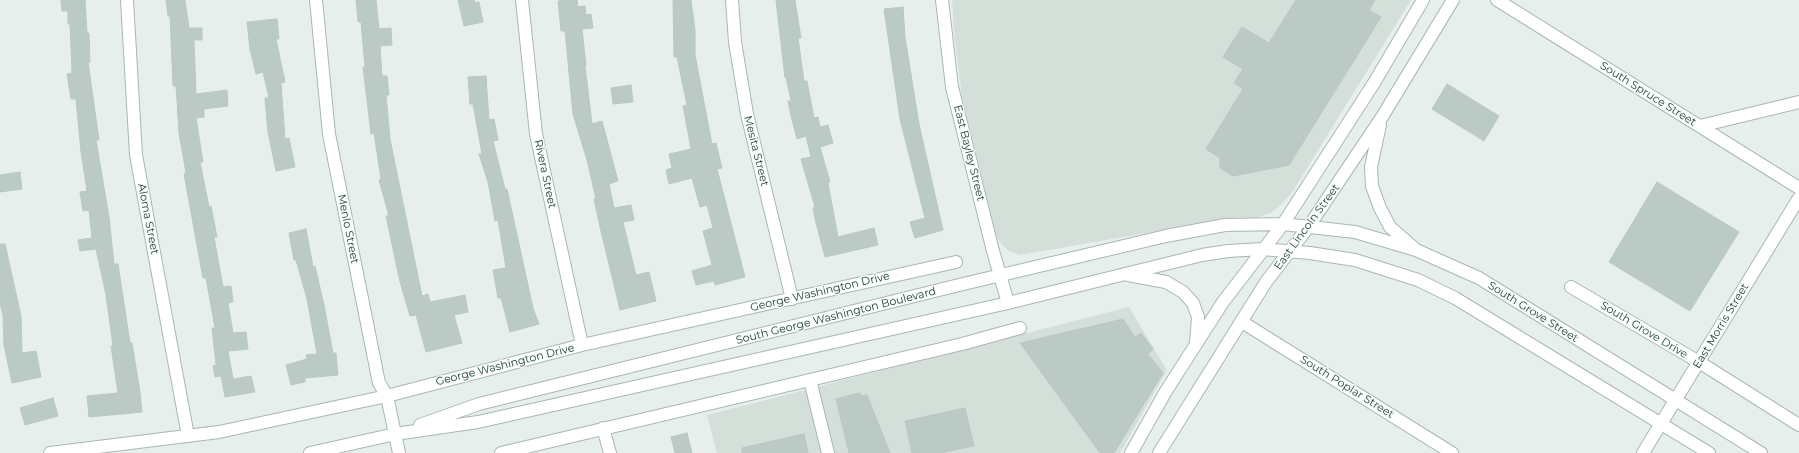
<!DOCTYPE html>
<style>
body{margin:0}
canvas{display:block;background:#e6efeb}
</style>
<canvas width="1799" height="453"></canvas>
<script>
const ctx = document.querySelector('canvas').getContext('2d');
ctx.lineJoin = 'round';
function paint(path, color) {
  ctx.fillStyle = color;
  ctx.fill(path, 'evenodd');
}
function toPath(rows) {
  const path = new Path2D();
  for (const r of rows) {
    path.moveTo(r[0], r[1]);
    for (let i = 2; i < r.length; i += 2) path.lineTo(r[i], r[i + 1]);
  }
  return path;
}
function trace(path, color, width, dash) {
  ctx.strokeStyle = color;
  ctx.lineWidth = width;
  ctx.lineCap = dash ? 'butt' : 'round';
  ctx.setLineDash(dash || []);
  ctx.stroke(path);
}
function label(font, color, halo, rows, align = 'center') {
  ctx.font = font + ' Montserrat,sans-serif';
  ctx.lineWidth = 3;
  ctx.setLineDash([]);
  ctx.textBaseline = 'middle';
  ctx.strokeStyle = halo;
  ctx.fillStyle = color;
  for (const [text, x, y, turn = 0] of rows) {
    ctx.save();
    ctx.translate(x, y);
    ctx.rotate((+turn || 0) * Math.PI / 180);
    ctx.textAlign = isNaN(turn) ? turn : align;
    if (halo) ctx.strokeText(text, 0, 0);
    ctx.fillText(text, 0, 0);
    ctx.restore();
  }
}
const built = toPath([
 [952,0,1411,0,1293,191,1280,206,1271,213,1255,218,1238,217,1020,255,1008,250,1001,244,996,235,962,97,954,32],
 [1129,307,1167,370,1120,453,717,453,707,415]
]);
const building = toPath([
 [61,0,85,0,87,33,89,33,90,62,88,62,99,140,96,140,109,217,114,264,118,264,130,343,132,343,140,392,142,412,89,417,87,396,118,393,111,346,113,346,106,295,96,249,80,251,78,240,92,238,89,210,83,211,80,192,87,191,81,152,76,99,71,99,67,74,72,73,70,24,68,24,68,11,62,11,61,0],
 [166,0,185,0,189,28,202,28,202,40,194,40,196,94,227,90,228,106,204,109,204,117,196,118,203,162,200,162,209,207,211,206,217,237,214,237,223,287,231,286,233,302,228,303,233,333,246,332,248,349,228,351,233,379,251,376,255,392,225,397,221,376,215,377,213,366,216,365,212,328,215,328,206,278,203,278,184,174,186,173,179,133,176,86,173,86,170,16,168,16,166,0],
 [356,0,376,0,379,29,391,28,392,45,380,46,382,76,387,76,389,95,386,95,390,139,422,296,428,294,430,302,465,295,468,312,454,315,462,343,426,352,416,315,410,316,400,282,386,216,389,216,379,180,381,179,374,133,371,134,363,67,365,67,361,22,358,22,356,0],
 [458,0,474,0,475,3,479,2,483,22,464,26,458,0],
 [577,0,578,7,585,6,586,15,591,14,593,28,582,29,586,65,585,66,592,124,602,121,618,181,609,184,614,208,631,205,634,220,623,222,636,275,649,272,656,301,620,310,600,227,594,199,596,199,587,160,573,114,565,31,561,31,558,1,577,0],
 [673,0,691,0,695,30,695,55,712,144,716,143,722,168,717,169,745,277,715,285,714,281,696,285,692,271,712,265,703,231,713,228,707,205,700,207,692,178,669,184,666,170,672,168,669,154,691,149,683,106,687,105,677,57,674,57,673,0],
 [776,0,795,0,801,38,798,38,804,81,807,81,814,118,818,117,820,127,828,125,833,143,820,147,830,182,828,183,838,237,874,228,878,245,825,257,816,223,813,208,815,207,801,159,811,157,806,136,797,139,791,116,788,101,791,101,786,77,785,78,776,0],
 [1296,0,1375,0,1369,10,1381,17,1289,165,1233,176,1220,168,1220,158,1206,149,1243,89,1234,83,1243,69,1223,57,1242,27,1269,43,1296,0],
 [903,7,905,37,919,124,943,230,915,238,910,222,925,218,900,119,884,9,903,7],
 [277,19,279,39,276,39,285,82,281,83,285,139,289,138,295,167,276,171,268,132,265,98,269,98,263,72,256,74,250,49,247,22,277,19],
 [486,76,489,120,494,119,498,140,493,141,505,189,507,189,533,308,539,324,510,332,501,298,498,298,493,270,506,268,498,220,495,221,488,182,479,154,482,154,473,104,470,104,468,77,486,76],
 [1447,84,1499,116,1484,141,1432,109,1447,84],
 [631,85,633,102,613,104,611,88,631,85],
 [20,172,22,189,0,192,0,175,20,172],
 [1657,182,1739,232,1690,311,1609,262,1657,182],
 [306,229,313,267,315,266,324,305,333,353,336,353,338,375,305,378,305,382,291,385,286,365,307,359,306,355,317,354,307,299,296,260,294,260,289,233,306,229],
 [0,244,5,244,21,316,22,353,36,351,41,377,12,383,4,345,3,316,0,302,0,244],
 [1123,319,1135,337,1141,333,1153,349,1148,354,1163,373,1114,453,1100,453,1020,343,1123,319],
 [860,393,861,396,867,395,890,453,849,453,836,399,860,393],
 [53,398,58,416,25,425,20,408,53,398],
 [965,408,974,446,940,453,912,453,905,421,965,408],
 [687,433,692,453,675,453,671,437,687,433],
 [804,434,808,453,742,453,742,448,804,434]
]);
const minor = toPath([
 [127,0,136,155,188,436],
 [316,0,329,134,379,383,387,396,399,453],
 [522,0,536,134,582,345],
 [732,0,735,42,747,114,792,299],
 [942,0,952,87,993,251,1008,303],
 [1497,0,1799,188],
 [1380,125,1371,167,1372,186,1380,208,1390,227,1414,248],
 [1700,126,1799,102],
 [1128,275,1166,282,1183,292,1193,303,1198,317,1196,343],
 [1571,287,1699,362,1799,425],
 [1242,322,1452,453],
 [810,380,828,453],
 [420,425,479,404,959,285,1166,236,1225,225,1283,224,1355,232,1416,250,1479,278,1761,453],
 [603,428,610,453],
 [50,453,219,432,387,396,582,345,956,262],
 [310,453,395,434,478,422,1008,303,1202,255,1228,251,1262,249,1310,253,1355,260,1418,280,1455,298,1709,453],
 [501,453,962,344,1020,328],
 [1131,453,1166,391,1223,302,1283,224,1374,83,1423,0],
 [1159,453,1266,282,1309,226,1382,117,1453,0],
 [1643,453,1799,198]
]);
const streetNames = [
 ["South Spruce Street",1648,94,32],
 ["Mesita Street",756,151,76],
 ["East Bayley Street",969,153,76],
 ["Rivera Street",545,174,78],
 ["Aloma Street",148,219,79],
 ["East Lincoln Street",1307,227,-54],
 ["Menlo Street",348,229,79],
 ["George Washington Drive",820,292,-13],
 ["South Grove Street",1533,312,32],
 ["South George Washington Boulevard",836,316,-14],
 ["East Morris Street",1721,326,-59],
 ["South Grove Drive",1644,330,31],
 ["George Washington Drive",505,365,-14],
 ["South Poplar Street",1347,387,32]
];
paint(built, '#d4dfda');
paint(building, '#bbcac4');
trace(building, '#b8c9c2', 1);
trace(minor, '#a8b8b2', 14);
trace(minor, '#fff', 12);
label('11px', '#24423a', '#f7fbf9', streetNames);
</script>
